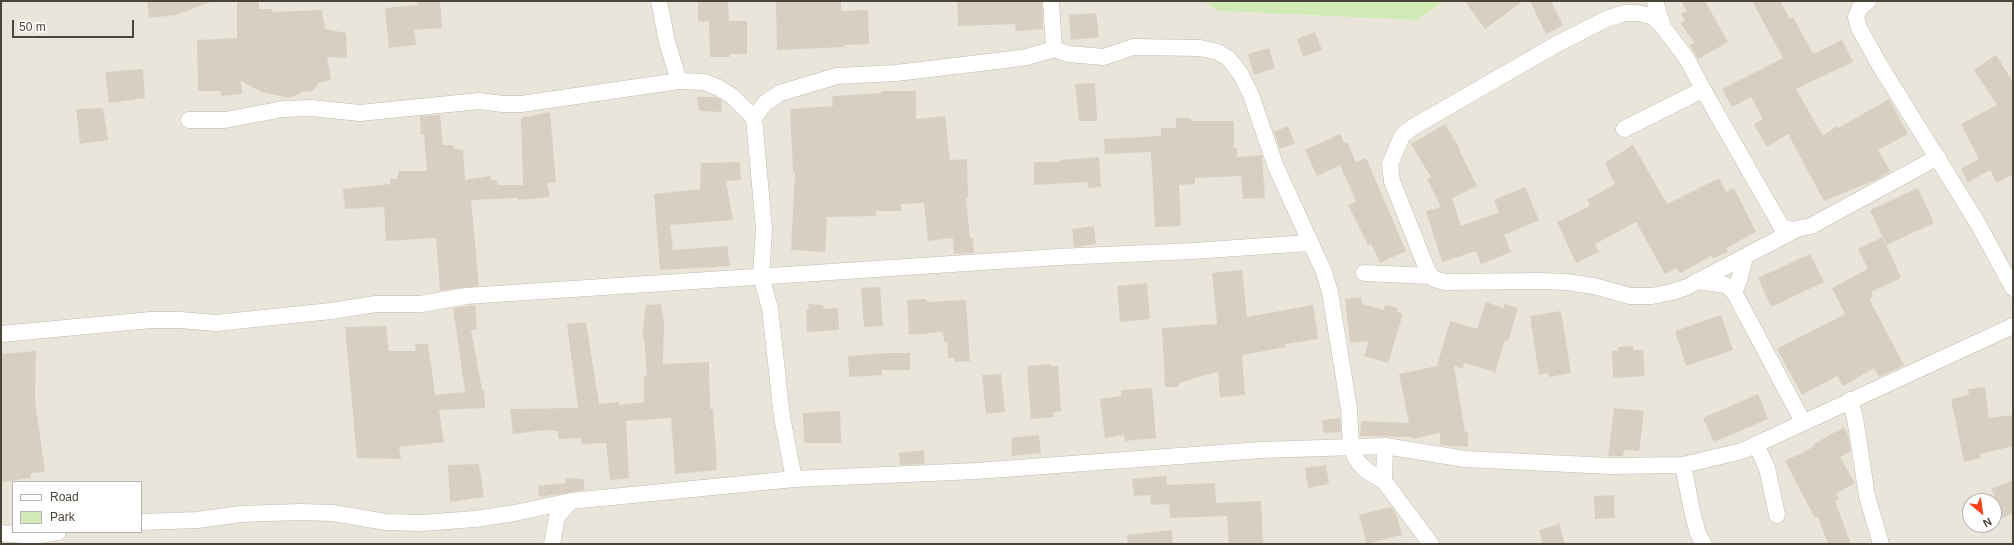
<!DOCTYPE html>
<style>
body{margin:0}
#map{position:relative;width:2014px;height:545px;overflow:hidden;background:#f6f3ec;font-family:Arial,sans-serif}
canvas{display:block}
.frame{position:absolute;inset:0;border:2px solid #4b4439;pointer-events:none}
.legend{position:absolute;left:12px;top:481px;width:130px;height:52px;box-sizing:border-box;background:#fff;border:1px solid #b7b4b0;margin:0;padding:5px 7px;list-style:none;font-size:12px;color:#4b4439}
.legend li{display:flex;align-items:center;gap:8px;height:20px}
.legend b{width:20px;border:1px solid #b7b4b0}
.north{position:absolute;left:1962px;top:493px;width:40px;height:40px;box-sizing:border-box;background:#fff;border:1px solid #b7b4b0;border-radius:50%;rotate:151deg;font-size:11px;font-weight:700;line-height:16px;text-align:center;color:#4b4439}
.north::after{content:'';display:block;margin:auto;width:14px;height:18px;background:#fc3f1d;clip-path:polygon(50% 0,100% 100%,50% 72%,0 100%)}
.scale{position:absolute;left:12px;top:20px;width:122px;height:18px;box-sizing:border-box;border:2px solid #4b4439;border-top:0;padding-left:5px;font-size:12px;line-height:14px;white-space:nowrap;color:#4b4439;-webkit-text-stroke:3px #fff;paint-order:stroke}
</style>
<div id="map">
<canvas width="2014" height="545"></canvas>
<div class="frame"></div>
<ul class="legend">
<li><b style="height:5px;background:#fff"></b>Road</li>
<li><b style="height:11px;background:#d2eab5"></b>Park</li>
</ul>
<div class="north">N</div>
<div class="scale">50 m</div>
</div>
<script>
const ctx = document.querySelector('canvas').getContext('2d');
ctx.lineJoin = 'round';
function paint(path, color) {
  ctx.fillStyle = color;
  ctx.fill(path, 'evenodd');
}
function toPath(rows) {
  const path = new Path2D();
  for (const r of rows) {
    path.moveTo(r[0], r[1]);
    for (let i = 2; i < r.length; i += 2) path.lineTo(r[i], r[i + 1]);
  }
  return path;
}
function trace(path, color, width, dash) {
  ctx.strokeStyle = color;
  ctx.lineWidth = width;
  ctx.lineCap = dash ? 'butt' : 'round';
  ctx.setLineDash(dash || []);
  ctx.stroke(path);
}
const residential = toPath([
 [1,1,1202,1,1219,11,1417,20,1445,1,2013,1,2013,544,1,544],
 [13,482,141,482,141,532,13,532],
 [1970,501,1994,501,1994,525,1970,525]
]);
const green = toPath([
 [1202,1,1445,1,1417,20,1219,11]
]);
const building = toPath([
 [147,1,210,1,211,2,176,15,149,18],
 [237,1,259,1,259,9,272,9,272,12,322,10,325,29,346,33,347,58,327,57,331,80,318,83,313,91,303,92,290,98,262,92,241,81,242,94,221,96,221,91,198,91,197,40,237,38],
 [440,1,442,28,414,30,416,45,389,48,385,8,418,5,418,2],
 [698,1,728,1,729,21,747,21,747,54,729,54,730,57,710,57,709,21,698,22],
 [776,1,841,1,841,11,868,10,869,44,844,45,844,47,777,50],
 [957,1,1042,1,1043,29,1016,31,1015,24,958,26],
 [1465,1,1523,1,1485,29],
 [1530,1,1551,1,1563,25,1546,34],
 [1681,1,1705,1,1728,42,1698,59,1690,45,1694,43,1681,23,1685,20,1681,14,1687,11],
 [1752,1,1780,1,1790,19,1793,17,1813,54,1842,40,1853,62,1796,89,1823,136,1837,126,1838,128,1889,99,1908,134,1878,150,1890,171,1878,179,1824,201,1788,134,1767,147,1754,124,1763,119,1751,97,1732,107,1722,89,1783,58],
 [1096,13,1099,37,1071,40,1069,15],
 [1315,32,1322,50,1303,57,1297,39],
 [1269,48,1275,68,1254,75,1248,54],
 [1996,55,2013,82,2013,174,1997,183,1990,170,1968,182,1961,169,1979,159,1961,124,1997,105,1974,70],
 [143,69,145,98,109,103,105,72],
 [1095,83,1097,121,1079,121,1075,84],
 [881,91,916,91,916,119,945,116,950,160,967,159,968,197,966,198,970,238,973,238,974,253,954,254,953,238,928,241,924,203,901,204,901,211,876,211,876,216,827,217,825,252,791,250,795,172,793,172,790,109,833,106,832,96,881,93],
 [697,97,716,97,721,100,722,112,699,111],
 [103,108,108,140,80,144,76,109],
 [550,112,556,182,547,183,550,197,518,200,518,198,471,200,479,286,440,291,436,238,386,241,384,207,345,209,343,189,391,184,390,179,397,179,399,171,427,171,424,135,421,135,420,116,440,115,443,145,453,145,454,149,463,150,465,180,491,176,491,180,496,180,498,185,523,185,521,118],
 [1176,118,1191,118,1191,121,1234,121,1234,148,1237,148,1237,157,1262,155,1265,198,1243,199,1241,176,1195,178,1195,184,1179,185,1181,226,1155,227,1151,152,1105,154,1104,139,1161,136,1161,128,1176,128],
 [1445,124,1460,149,1459,150,1477,186,1452,198,1461,226,1499,212,1494,200,1525,187,1539,220,1504,235,1511,252,1481,264,1476,251,1442,262,1426,211,1441,207,1427,179,1431,177,1411,144],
 [1288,126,1295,143,1280,149,1274,132],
 [1340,134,1344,143,1347,142,1356,162,1366,158,1406,251,1380,263,1371,244,1368,245,1348,205,1356,201,1340,165,1317,176,1305,150],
 [1633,145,1667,204,1719,178,1726,192,1734,188,1756,232,1726,248,1728,252,1714,258,1711,256,1680,273,1677,268,1665,274,1636,222,1595,244,1599,252,1576,263,1557,222,1590,206,1587,200,1615,184,1605,163],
 [1099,157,1101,187,1088,188,1087,182,1034,185,1034,162,1060,162,1060,160],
 [740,162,741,180,726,181,733,220,670,225,673,250,727,246,730,266,660,270,654,194,700,189,701,163],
 [1918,188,1934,223,1886,245,1870,210],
 [1094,226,1096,244,1074,247,1072,229],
 [1883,237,1901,278,1871,292,1873,297,1869,299,1904,365,1879,377,1874,368,1843,386,1837,376,1802,395,1777,349,1845,314,1832,288,1868,269,1858,249],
 [1810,254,1824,282,1771,307,1758,278],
 [1242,270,1247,317,1313,305,1318,339,1285,344,1286,347,1242,355,1245,395,1220,397,1218,372,1194,378,1193,379,1179,383,1178,387,1165,387,1162,328,1217,324,1212,273],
 [1147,283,1150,319,1120,322,1117,286],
 [880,287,883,326,864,327,861,288],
 [1361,297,1362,304,1384,310,1385,305,1398,308,1397,312,1403,314,1388,363,1364,356,1369,341,1350,343,1345,299],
 [927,299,927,302,966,300,970,361,955,362,954,358,948,358,947,342,944,342,943,332,909,335,907,300],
 [1486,302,1503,308,1505,304,1518,308,1508,341,1505,340,1495,372,1464,363,1463,369,1454,366,1465,432,1468,432,1468,447,1440,445,1440,433,1412,439,1411,437,1360,436,1361,421,1409,423,1399,374,1437,366,1450,321,1477,329],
 [661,304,664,324,663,364,709,362,710,409,713,409,717,470,675,474,671,418,626,421,629,478,610,480,606,443,582,444,581,438,558,439,558,431,545,430,513,434,510,409,578,408,567,324,586,322,599,404,619,402,619,405,644,402,644,377,647,376,644,337,642,337,646,305],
 [808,304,823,305,824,309,838,308,839,330,807,332,806,309,809,309],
 [475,305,477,330,471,330,482,390,484,390,485,408,439,410,444,442,399,447,401,459,357,458,345,327,386,326,389,351,416,351,415,344,428,344,435,395,465,392,453,308],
 [1561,311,1571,373,1549,377,1548,373,1539,375,1530,316],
 [1721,315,1733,350,1686,366,1675,331],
 [1633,346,1633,350,1643,350,1645,376,1613,378,1612,351,1618,351,1618,347],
 [36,351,35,401,45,472,31,473,31,478,1,482,1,354],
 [889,353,910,353,910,370,881,370,882,375,849,377,848,356],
 [1050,364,1051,366,1058,366,1061,411,1053,412,1054,417,1031,419,1027,366],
 [1001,374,1005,412,986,414,982,375],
 [1985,387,1989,418,2013,415,2013,446,1980,454,1981,458,1964,462,1951,399,1969,395,1968,389],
 [1152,388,1156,438,1125,441,1124,435,1105,438,1100,399,1121,396,1121,390],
 [1758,394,1768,419,1714,442,1703,418],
 [1614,408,1644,411,1639,451,1624,450,1623,456,1608,456],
 [840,411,841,443,804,443,803,413],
 [1340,418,1341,432,1323,433,1322,420],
 [1844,427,1848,435,1851,451,1840,457,1855,483,1836,494,1839,499,1835,501,1851,544,1828,544,1818,517,1815,518,1785,461,1815,446,1814,444],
 [1039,435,1041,453,1012,456,1011,438],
 [924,450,925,464,900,465,899,453],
 [479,464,484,497,450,502,448,465],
 [1326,465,1329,484,1308,488,1305,468],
 [1166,476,1167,485,1215,483,1216,503,1261,501,1263,544,1229,544,1227,516,1170,518,1169,504,1151,505,1150,495,1134,496,1132,479],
 [565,478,583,479,585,490,539,497,538,486,566,483],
 [2013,480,2013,513,2002,518,1992,497,1995,496,1991,489],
 [1614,495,1615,518,1595,519,1594,496],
 [1391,507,1396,513,1402,535,1367,544,1359,515],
 [1559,524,1565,544,1543,544,1539,530],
 [1172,530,1173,544,1128,544,1127,535]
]);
const minor = toPath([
 [659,1,667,42,679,81],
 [1051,1,1054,49],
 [1655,1,1663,26],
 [1868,1,1859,9,1856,17,1859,28,1879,64,1977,222,2013,288],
 [1705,93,1687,59,1663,27,1652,16,1637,13,1625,13,1606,19,1557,44,1413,127,1402,136,1390,164,1392,181,1428,272,1434,279,1445,282,1539,281,1566,282,1594,286,1630,296,1652,296,1672,292,1687,287,1797,229],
 [189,120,225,120,283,109,311,108,360,113,479,101,503,104,521,104,679,81,704,82,719,88,732,96,754,118],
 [1624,129,1698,92,1705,93,1781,226,1791,230,1811,226,1938,157],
 [1364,273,1431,276],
 [1697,281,1726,285,1734,292,1803,422],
 [1734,292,1739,280,1745,257],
 [1,334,151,320,180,320,216,323,331,311,376,304,421,304,466,296,1058,257,1193,251,1309,243],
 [1850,400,1855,418,1867,496,1881,544],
 [1756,444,1767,468,1777,515],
 [1683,465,1692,511,1698,534,1704,544],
 [794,479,782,417,770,308,761,277,764,229,754,118,765,103,780,93,837,76,896,73,1005,60,1027,57,1054,49,1068,54,1104,57,1133,47,1200,48,1218,52,1228,58,1240,73,1251,95,1276,167,1324,272,1330,292,1349,409,1351,447,1355,457,1359,463,1367,471,1384,481,1431,544],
 [1384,481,1385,446],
 [141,522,197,520,241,514,300,512,333,513,386,522,422,523,475,519,515,513,571,501,794,479,976,471,1261,450,1385,446,1465,459,1611,466,1683,465,1742,451,2013,326],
 [1,533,33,536,58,532],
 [552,544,557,517,571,501]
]);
paint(residential, '#eae5da');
paint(green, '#d2eab5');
paint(building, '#d8cfc1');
trace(minor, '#c2bbae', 17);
trace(minor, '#fff', 16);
</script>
